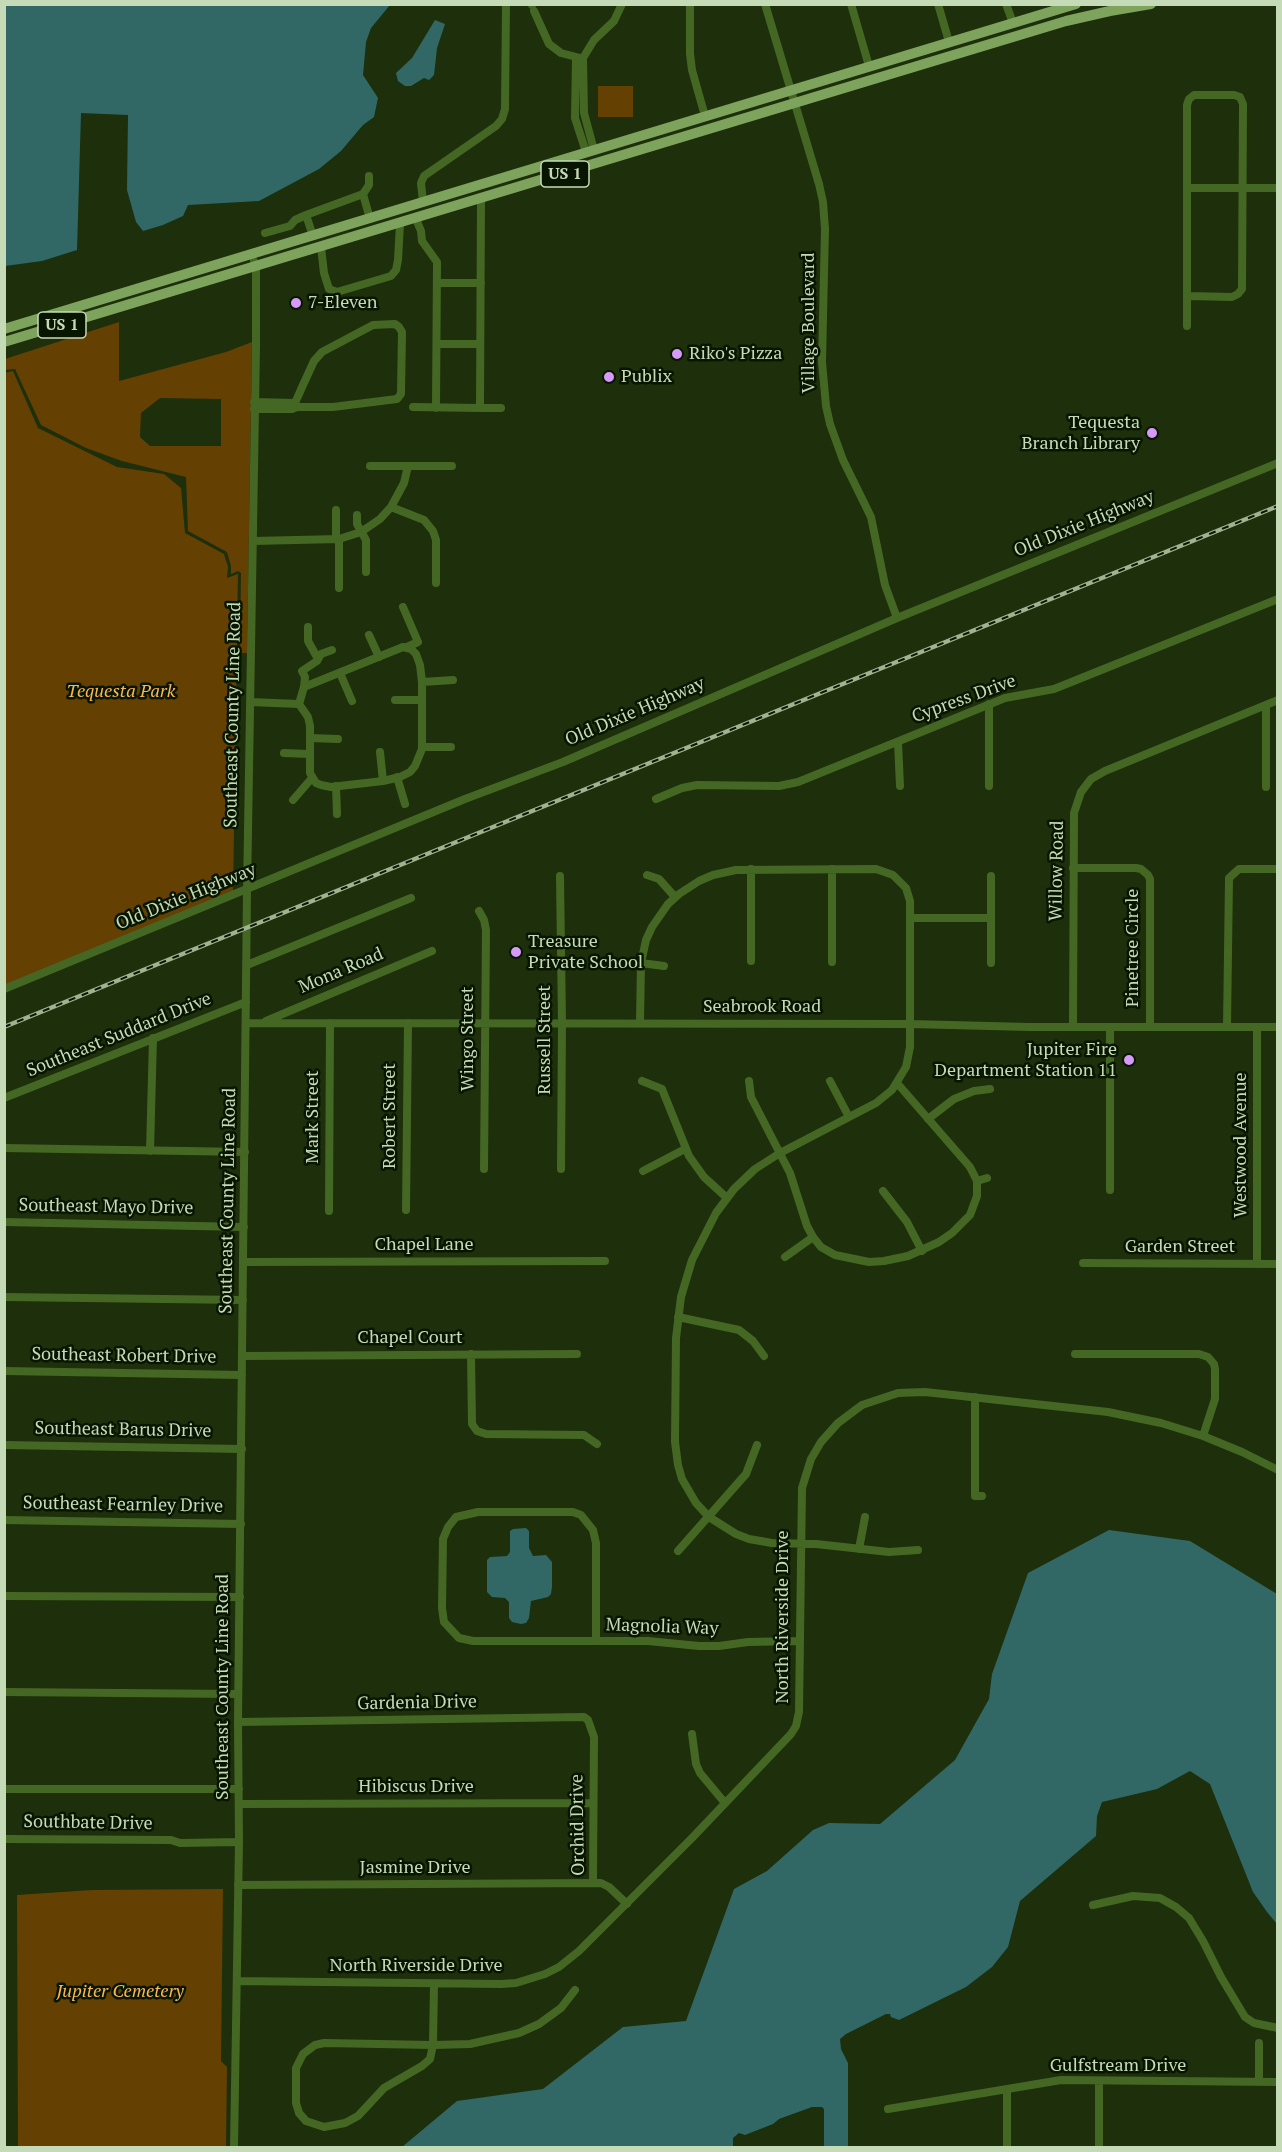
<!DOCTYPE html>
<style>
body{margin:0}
#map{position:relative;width:1282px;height:2152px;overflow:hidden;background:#1d2f0b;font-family:"PT Serif",serif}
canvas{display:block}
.frame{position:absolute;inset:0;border:6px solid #c5dab7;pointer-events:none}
</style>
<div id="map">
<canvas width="1282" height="2152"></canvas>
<div class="frame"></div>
</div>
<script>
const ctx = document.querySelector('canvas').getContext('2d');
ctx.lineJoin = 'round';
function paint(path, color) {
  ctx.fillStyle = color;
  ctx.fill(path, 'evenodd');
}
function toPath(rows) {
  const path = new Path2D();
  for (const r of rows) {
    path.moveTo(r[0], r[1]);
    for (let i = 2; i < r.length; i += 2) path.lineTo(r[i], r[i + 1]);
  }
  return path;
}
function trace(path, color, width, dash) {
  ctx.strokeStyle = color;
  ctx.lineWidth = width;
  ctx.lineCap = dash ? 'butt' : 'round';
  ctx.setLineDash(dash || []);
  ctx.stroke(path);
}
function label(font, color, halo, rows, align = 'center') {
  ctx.font = font + ' "PT Serif",serif';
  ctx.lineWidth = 5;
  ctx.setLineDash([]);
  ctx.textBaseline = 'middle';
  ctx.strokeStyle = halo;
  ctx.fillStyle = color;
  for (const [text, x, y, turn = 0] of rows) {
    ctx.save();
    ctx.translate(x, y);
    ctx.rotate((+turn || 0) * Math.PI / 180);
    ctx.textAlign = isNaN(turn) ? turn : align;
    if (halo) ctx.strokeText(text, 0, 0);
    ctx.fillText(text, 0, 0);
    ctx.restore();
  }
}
const green = toPath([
 [598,86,633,86,633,117,598,117],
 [119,322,119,381,226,352,252,342,247,653,240,653,241,573,238,571,231,574,231,566,227,552,188,531,186,477,122,461,86,448,41,425,15,369,5,370,5,359],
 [160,398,221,399,221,446,150,446,140,437,141,413],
 [13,371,38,428,117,467,164,474,181,488,185,533,224,554,228,567,227,578,238,574,233,892,5,985,4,373],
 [223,1889,221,2061,227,2067,226,2147,18,2147,17,1895,92,1890]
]);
const water = toPath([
 [4,5,390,5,371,28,366,42,363,75,378,98,374,117,363,125,341,151,319,169,259,201,188,205,183,216,163,225,143,231,136,222,127,190,128,115,81,113,77,250,42,261,5,266],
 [435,20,445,24,437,48,434,75,429,80,424,78,411,86,405,86,398,81,396,73,412,58],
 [526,1528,529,1531,529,1548,533,1556,546,1555,552,1562,552,1587,551,1594,548,1597,531,1601,529,1618,526,1623,521,1624,512,1622,509,1618,509,1602,505,1598,492,1597,487,1592,487,1560,490,1557,507,1556,510,1552,510,1531,513,1529],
 [1109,1530,1190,1541,1277,1594,1277,1924,1267,1912,1253,1892,1210,1784,1190,1771,1157,1789,1102,1802,1097,1816,1096,1836,1020,1901,1008,1947,992,1967,966,1987,899,2020,891,2017,890,2014,886,2014,846,2034,840,2039,841,2049,848,2063,848,2147,824,2147,824,2109,822,2107,812,2107,779,2119,773,2124,745,2135,739,2133,733,2138,733,2147,402,2147,457,2101,543,2089,623,2027,686,2021,734,1889,767,1871,813,1830,829,1823,880,1824,955,1760,989,1699,992,1674,1028,1573]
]);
const minor = toPath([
 [532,4,532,5],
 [690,4,690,54,692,70,705,116],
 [765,4,819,184,823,202,825,229,822,362,826,406,830,424,843,460,871,517,885,585,897,618],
 [851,4,869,66],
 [938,4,949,42],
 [1006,4,1013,23],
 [534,11,549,44,561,53,580,58],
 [576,58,575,118,586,152],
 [583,58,584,113,594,150],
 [583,58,594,40,614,21,622,4],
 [1187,188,1278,188],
 [363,194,370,219],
 [423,202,421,183,424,176,496,126,502,119,505,109,506,4],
 [306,215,313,236],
 [416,219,421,231,422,241,437,262,436,408],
 [265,233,290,226,295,220,306,215,363,194,369,185,369,176],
 [321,247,324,273,329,289,337,292,391,276,396,270,398,260,400,224],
 [437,283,481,283],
 [1187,326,1187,105,1189,99,1194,95,1234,95,1240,97,1243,104,1242,289,1238,294,1232,297,1188,296],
 [437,344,480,344],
 [254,402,295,403],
 [413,407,480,408,481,199],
 [480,408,501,408],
 [254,409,292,409,297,407,333,407,397,399,401,394,402,332,399,327,395,324,373,325,322,352,314,361,303,385,295,403,297,407],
 [370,466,452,466],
 [391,507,424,520,433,531,436,540,436,583],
 [357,515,357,524,366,540,366,572],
 [336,539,336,510],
 [339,539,339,588],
 [253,541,339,539,361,532,380,519,391,507,404,483,408,466],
 [403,607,418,642,407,647],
 [308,627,308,641,318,659],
 [369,635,379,657],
 [340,673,352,701],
 [422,682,453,680],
 [395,700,422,700],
 [250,702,299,704,308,717,310,726,310,773,316,783,321,785,331,787,383,781,400,777,410,772,415,766,422,749,422,682,420,665,416,654,411,649,403,647,304,687],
 [299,704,304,687,305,677,302,671,317,661,321,654,332,650],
 [310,738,338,739],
 [898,742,900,786],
 [422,747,451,747],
 [380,752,383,781],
 [284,753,309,754],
 [397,777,405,804],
 [336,786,337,814],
 [989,786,989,704],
 [1266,787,1266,705],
 [656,799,682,788,697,785,779,786,798,782,1005,698,1054,689,1278,599],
 [293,800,312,778],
 [1073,868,1136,868,1141,869,1148,875,1150,879,1150,1027],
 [647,875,659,879,675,897],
 [560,876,562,1023,561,1169],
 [479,911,484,920,486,930,484,1169],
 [910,918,991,918],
 [751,961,751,869],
 [832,962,832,869],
 [641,963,664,966],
 [991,963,991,876],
 [247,965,411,898],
 [4,989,465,799,563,762,897,618,1278,463],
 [266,1021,432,951],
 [246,1023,910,1024,1029,1027,1278,1027],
 [640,1023,641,963,646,940,652,927,668,904,679,894,699,881,713,875,736,870,876,869,893,875,906,888,910,901,910,1047,906,1067,892,1090,876,1103,780,1153,755,1169,734,1189,716,1213,692,1260,681,1297,676,1338,675,1442,678,1465,682,1479,696,1503,709,1517,736,1534,749,1539,772,1543,816,1544,889,1552,918,1550],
 [1073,1027,1074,813,1081,792,1091,779,1105,771,1278,700],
 [1110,1027,1110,1190],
 [1227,1027,1229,878,1239,869,1278,869],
 [642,1081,662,1089,689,1156,704,1177,727,1198],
 [749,1081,751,1097,790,1173,807,1226,813,1237,821,1247,835,1255,869,1262,884,1261,908,1256,939,1242,952,1233,970,1215,977,1196,977,1181,970,1167,897,1083],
 [830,1081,849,1117],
 [4,1098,246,1002],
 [928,1119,954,1099,974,1091,990,1089],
 [4,1148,245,1152],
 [150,1151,153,1038],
 [643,1171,685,1149],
 [977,1181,987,1178],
 [883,1191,907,1222,922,1251],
 [406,1210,408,1023],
 [329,1211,330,1023],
 [4,1222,244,1227],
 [785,1257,813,1237],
 [243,1262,605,1261],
 [1083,1263,1278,1264],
 [1257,1264,1257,1027],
 [4,1297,243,1300],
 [678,1317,739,1330,753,1341,764,1356],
 [471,1354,472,1424,477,1431,486,1434,584,1435,597,1444],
 [1075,1354,1199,1354,1208,1357,1214,1364,1215,1369,1215,1399,1203,1436],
 [242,1356,577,1354],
 [4,1371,242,1375],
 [975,1397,975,1496,982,1496],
 [4,1445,242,1449],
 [4,1520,241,1524],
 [859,1549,865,1517],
 [678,1551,746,1474,757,1445],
 [4,1596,240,1597],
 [596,1641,596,1543,593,1530,581,1515,573,1512,478,1512,456,1517,448,1527,443,1539,442,1608,444,1622,459,1638,473,1641,648,1641,699,1646,719,1646,748,1642,798,1641],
 [4,1692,238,1694],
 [238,1722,584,1717,588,1720,594,1737,593,1883],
 [692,1734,696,1764,700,1773,725,1803],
 [4,1789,239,1789],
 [239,1804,593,1803],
 [4,1839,171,1840,180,1843,239,1842],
 [238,1885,601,1883,609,1887,627,1904],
 [1093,1905,1133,1896,1160,1898,1176,1907,1189,1918,1203,1941,1221,1977,1245,2017,1254,2023,1278,2028],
 [237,1981,501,1984,516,1983,545,1974,559,1967,579,1951,692,1838,791,1734,796,1726,799,1712,802,1488,811,1459,821,1442,838,1423,862,1405,898,1393,925,1392,1108,1412,1161,1423,1203,1436,1242,1452,1278,1470],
 [434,1984,433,2045,430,2059,422,2066,384,2088,358,2116,345,2123,324,2127,306,2121,299,2113,296,2103,296,2068,303,2054,315,2045,324,2043,433,2045,470,2044,519,2033,539,2024,561,2008,575,1990],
 [1259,2082,1259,2043],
 [888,2109,1061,2080,1278,2082],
 [234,2148,239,1842,238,1722,247,891,256,347,256,267,254,261],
 [1007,2148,1007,2090],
 [1099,2148,1099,2081]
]);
const major = toPath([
 [4,329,1076,4],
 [4,342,1066,21,1110,11,1151,4]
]);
const rail = toPath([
 [4,1027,1278,506]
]);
const markers = [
 [296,303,6,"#d69bfa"],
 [677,354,6,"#d69bfa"],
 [609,377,6,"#d69bfa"],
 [1152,433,6,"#d69bfa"],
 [516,952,6,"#d69bfa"],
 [1129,1060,6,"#d69bfa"]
];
const shields = [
 [565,174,48],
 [62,325,48]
];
const shieldNames = [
 ["US 1",565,174],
 ["US 1",62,325]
];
const poiNames = [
 ["7-Eleven",308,303],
 ["Riko's Pizza",689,354],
 ["Publix",621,377],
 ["Tequesta",1140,423,"right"],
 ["Branch Library",1140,444,"right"],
 ["Treasure",528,942],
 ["Private School",528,963],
 ["Jupiter Fire",1117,1050,"right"],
 ["Department Station 11",1117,1071,"right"]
];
const streetNames = [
 ["Village Boulevard",809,323,-90],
 ["Old Dixie Highway",1084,524,-22],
 ["Cypress Drive",964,699,-20],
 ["Old Dixie Highway",635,712,-23],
 ["Southeast County Line Road",233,715,-89],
 ["Willow Road",1057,871,-89],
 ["Old Dixie Highway",186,897,-22],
 ["Pinetree Circle",1133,948,-90],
 ["Mona Road",341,971,-23],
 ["Seabrook Road",762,1007],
 ["Southeast Suddard Drive",119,1035,-22],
 ["Wingo Street",468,1039,-90],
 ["Russell Street",545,1040,-90],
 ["Robert Street",390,1116,-90],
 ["Mark Street",313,1117,-90],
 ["Westwood Avenue",1241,1145,-90],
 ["Southeast County Line Road",228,1201,-89],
 ["Southeast Mayo Drive",106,1207,1],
 ["Chapel Lane",424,1245],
 ["Garden Street",1180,1247],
 ["Chapel Court",410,1338],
 ["Southeast Robert Drive",124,1356,1],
 ["Southeast Barus Drive",123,1430,1],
 ["Southeast Fearnley Drive",123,1505,1],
 ["North Riverside Drive",783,1617,-90],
 ["Magnolia Way",662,1627,2],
 ["Southeast County Line Road",223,1687,-90],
 ["Gardenia Drive",417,1703,-1],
 ["Hibiscus Drive",416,1787],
 ["Southbate Drive",88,1823,1],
 ["Orchid Drive",578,1825,-91],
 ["Jasmine Drive",415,1868],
 ["North Riverside Drive",416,1966],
 ["Gulfstream Drive",1118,2066]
];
const parkNames = [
 ["Tequesta Park",121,692],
 ["Jupiter Cemetery",120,1992]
];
paint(green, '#644003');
paint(water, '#316866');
trace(minor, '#456724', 8);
trace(major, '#7da35c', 10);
trace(rail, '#9fb390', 4.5);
trace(rail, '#081600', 2, [7]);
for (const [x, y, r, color] of markers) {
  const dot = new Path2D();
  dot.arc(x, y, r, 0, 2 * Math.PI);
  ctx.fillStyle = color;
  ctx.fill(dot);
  trace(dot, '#081600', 2);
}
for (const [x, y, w] of shields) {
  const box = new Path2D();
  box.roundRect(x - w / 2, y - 13, w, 26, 4.5);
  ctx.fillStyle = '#081600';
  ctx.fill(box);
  trace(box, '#c5dab7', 1.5);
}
label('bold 16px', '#c5dab7', null, shieldNames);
label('18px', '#c5dab7', '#081600', poiNames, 'left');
label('18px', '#c5dab7', '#081600', streetNames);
label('italic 18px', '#fdb654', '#081600', parkNames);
</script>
